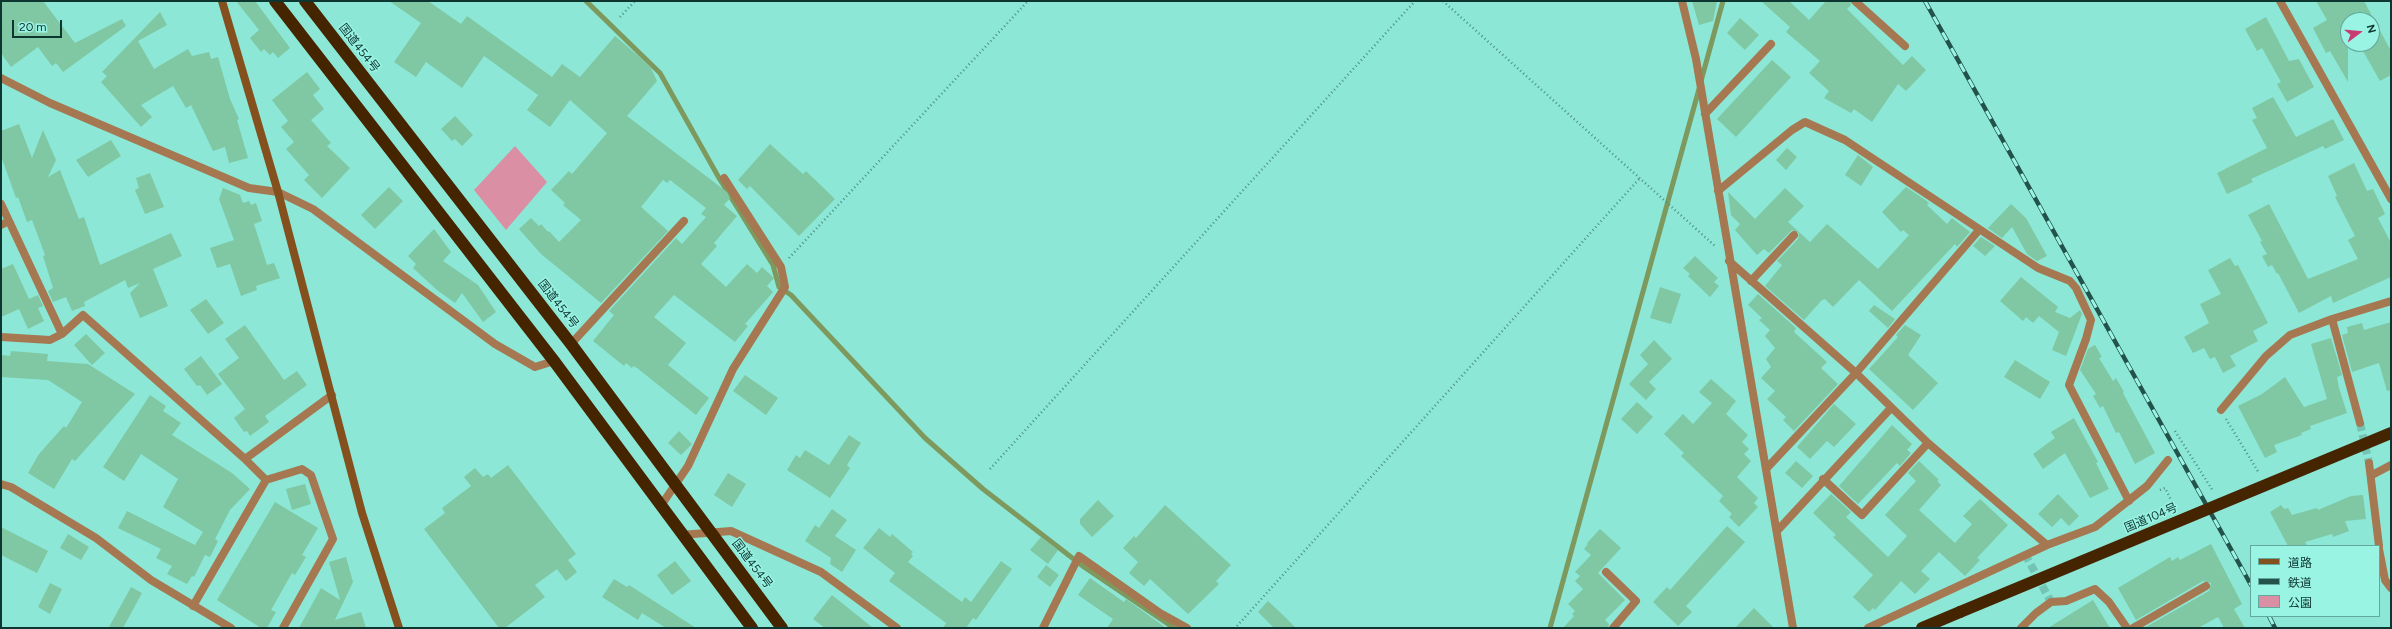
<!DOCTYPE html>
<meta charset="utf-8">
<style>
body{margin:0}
#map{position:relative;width:2392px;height:629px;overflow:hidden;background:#8ce7d6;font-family:Figtree,"Noto Sans JP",sans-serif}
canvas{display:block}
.frame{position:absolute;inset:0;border:2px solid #0e3630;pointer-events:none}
.legend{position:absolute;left:2250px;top:545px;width:130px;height:72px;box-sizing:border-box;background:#9af4e4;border:1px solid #62a89c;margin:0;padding:5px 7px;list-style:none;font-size:12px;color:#0e3630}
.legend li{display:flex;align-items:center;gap:8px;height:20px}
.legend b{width:20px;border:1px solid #62a89c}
.north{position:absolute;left:2340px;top:12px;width:40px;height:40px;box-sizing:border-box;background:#9af4e4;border:1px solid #62a89c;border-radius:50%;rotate:74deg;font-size:11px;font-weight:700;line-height:16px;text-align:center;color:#0e3630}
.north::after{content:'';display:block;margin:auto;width:14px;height:18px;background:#c83c72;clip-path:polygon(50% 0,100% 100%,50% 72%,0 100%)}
.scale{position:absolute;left:12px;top:20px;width:50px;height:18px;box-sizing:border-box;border:2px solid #0e3630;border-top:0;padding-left:5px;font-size:12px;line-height:14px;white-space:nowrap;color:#0e3630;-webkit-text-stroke:3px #9af4e4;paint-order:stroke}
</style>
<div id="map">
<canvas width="2392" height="629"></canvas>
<div class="frame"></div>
<ul class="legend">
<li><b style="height:5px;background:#83501e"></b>道路</li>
<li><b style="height:5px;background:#22524a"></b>鉄道</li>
<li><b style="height:11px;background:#da8fa4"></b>公園</li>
</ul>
<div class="north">N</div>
<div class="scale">20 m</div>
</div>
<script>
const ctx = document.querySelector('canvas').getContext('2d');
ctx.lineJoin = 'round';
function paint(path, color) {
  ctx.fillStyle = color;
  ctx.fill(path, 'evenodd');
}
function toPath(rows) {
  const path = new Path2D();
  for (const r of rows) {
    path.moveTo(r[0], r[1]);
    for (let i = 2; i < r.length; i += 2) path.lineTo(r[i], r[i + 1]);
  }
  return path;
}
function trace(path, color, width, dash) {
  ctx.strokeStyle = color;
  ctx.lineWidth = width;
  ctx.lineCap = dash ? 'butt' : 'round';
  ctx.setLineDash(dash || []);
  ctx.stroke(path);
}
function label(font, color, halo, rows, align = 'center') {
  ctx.font = font + ' Figtree,"Noto Sans JP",sans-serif';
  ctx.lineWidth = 3;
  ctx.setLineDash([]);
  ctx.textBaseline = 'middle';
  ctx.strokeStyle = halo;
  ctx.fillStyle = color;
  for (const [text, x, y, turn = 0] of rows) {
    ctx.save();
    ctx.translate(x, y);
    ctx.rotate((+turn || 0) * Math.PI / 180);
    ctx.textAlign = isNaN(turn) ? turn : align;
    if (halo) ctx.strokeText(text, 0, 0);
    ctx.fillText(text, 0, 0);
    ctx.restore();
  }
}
const green = toPath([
 [515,146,547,182,506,230,474,190]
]);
const stream = toPath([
 [586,1,660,73,719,178,773,265,779,287,791,295,925,438,983,489,1084,567,1174,628],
 [1701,81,1723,1],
 [1550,628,1699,89]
]);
const building = toPath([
 [1,1,43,1,75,43,122,19,126,26,63,72,56,63,52,66,38,47,11,67,1,53],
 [236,1,255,1,290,48,278,58,273,52,270,55,264,49,261,52,250,38,259,30],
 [389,1,428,1,461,24,467,16,552,77,562,64,580,77,615,36,650,66,657,81,627,116,727,192,730,198,724,205,737,216,714,243,717,246,701,264,726,287,747,264,757,273,762,267,774,278,767,286,773,292,745,324,748,326,735,342,674,295,654,317,686,343,668,365,709,398,696,415,637,368,633,366,632,368,626,363,624,366,593,341,614,315,609,311,676,238,682,244,706,217,701,214,706,208,670,180,667,183,663,180,641,207,668,231,601,303,541,254,519,229,531,218,539,226,541,224,548,232,549,231,559,242,581,220,563,205,565,203,551,190,569,171,572,174,607,133,570,100,550,127,527,110,538,95,484,56,462,88,426,62,416,77,394,62,421,23],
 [1692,1,1717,1,1713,21,1699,25],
 [1761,1,1789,1,1809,20,1826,1,1850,1,1851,5,1847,9,1903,65,1912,56,1926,70,1906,91,1898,84,1872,122,1854,109,1851,113,1824,98,1829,91,1809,73,1820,61,1786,32,1790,27],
 [2316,1,2364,1,2391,51,2391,75,2380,81,2359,44,2372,44,2372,20,2348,20,2348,82,2330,51,2326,53,2313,28,2327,20],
 [160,12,167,25,138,41,154,69,188,49,192,56,209,52,211,59,218,57,230,99,239,119,237,120,248,158,229,163,225,147,213,151,191,105,186,108,173,86,141,105,152,117,141,127,101,82,107,76,102,72],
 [2266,17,2289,61,2299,59,2314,87,2287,102,2277,84,2281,82,2262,48,2257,51,2245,29],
 [1740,18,1759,35,1745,50,1727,33],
 [1772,60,1791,77,1736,137,1717,119],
 [307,72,320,89,313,95,324,109,311,120,331,143,327,146,350,168,322,198,304,180,309,175,286,149,294,142,281,127,288,121,272,100],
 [2273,97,2296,137,2333,119,2344,140,2325,149,2323,146,2251,179,2253,182,2227,194,2217,173,2267,148,2252,120,2257,118,2252,108],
 [455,116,473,135,462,146,455,139,452,141,441,129],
 [19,124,32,158,43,130,56,160,48,177,60,170,79,219,84,217,100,265,171,233,182,256,153,269,168,306,140,318,130,293,140,283,128,288,125,280,84,302,85,306,72,311,66,297,53,302,48,291,53,288,43,256,45,255,32,220,27,222,18,197,16,198,1,156,1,131],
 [111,140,121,156,88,177,76,160],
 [770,144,803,174,806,171,835,199,799,236,750,186,747,189,738,180],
 [1787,148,1797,157,1786,170,1776,160],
 [1858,155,1873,167,1861,186,1845,175],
 [2354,163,2367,191,2373,189,2385,214,2378,218,2391,243,2391,277,2333,303,2331,296,2299,313,2278,273,2277,274,2272,265,2268,267,2262,256,2267,254,2260,242,2262,241,2248,215,2269,204,2308,279,2358,259,2348,240,2355,236,2335,197,2337,196,2328,176],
 [150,173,164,207,145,214,135,190,139,188,136,178],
 [389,187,403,201,375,229,361,215],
 [1906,187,1924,199,1929,203,1927,205,1947,224,1952,218,1970,232,1957,247,1955,244,1892,311,1859,280,1833,307,1825,299,1822,300,1804,320,1765,286,1782,265,1777,261,1798,239,1799,233,1792,230,1769,253,1764,249,1757,255,1735,230,1740,224,1731,215,1728,192,1755,219,1785,188,1804,206,1788,222,1810,242,1827,224,1878,269,1909,235,1903,230,1901,232,1882,212],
 [223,188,240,195,243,203,249,201,251,205,256,203,262,221,254,224,267,265,274,263,280,278,256,286,257,290,241,296,230,264,217,268,210,248,234,240,219,199],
 [2011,204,2026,218,2047,256,2037,261,2027,254,2012,227,2002,238,1988,228],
 [434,229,451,252,443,261,478,285,496,312,483,322,462,293,455,303,437,290,413,268,416,264,408,256],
 [1981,237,1995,246,1985,256,1973,246],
 [1695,256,1718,278,1714,282,1719,286,1710,297,1688,276,1690,274,1683,268],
 [2230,258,2235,266,2238,265,2268,323,2253,331,2258,341,2230,356,2236,366,2223,373,2215,357,2210,359,2204,348,2193,353,2184,337,2209,323,2200,304,2221,294,2208,270],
 [13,264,29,299,38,295,43,306,38,308,44,321,28,329,19,309,1,317,1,269],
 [2021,277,2058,307,2055,312,2070,318,2080,310,2082,314,2066,356,2052,350,2059,332,2039,316,2033,323,2026,317,2023,321,2000,301],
 [1660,287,1681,294,1671,324,1650,318],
 [1758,294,1796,328,1794,332,1827,362,1821,368,1838,384,1794,431,1783,420,1786,417,1767,399,1775,391,1761,378,1771,367,1766,359,1775,348,1765,336,1770,330,1759,320,1762,318,1748,305],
 [206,299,224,323,208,334,190,310],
 [1874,305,1895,319,1888,328,1869,311],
 [2391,322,2391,390,2387,391,2379,363,2352,372,2342,335,2348,333,2347,327,2362,323,2364,330],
 [245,325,284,380,297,371,307,385,265,416,269,422,250,436,247,431,244,432,234,418,245,409,218,374,239,358,225,339],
 [1905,325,1921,335,1908,355,1938,383,1913,410,1869,369,1898,337,1896,335],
 [86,334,105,353,92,365,74,345],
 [2331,338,2342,375,2337,377,2339,388,2347,413,2310,426,2311,429,2301,433,2302,435,2274,445,2277,452,2265,458,2238,406,2262,394,2285,377,2304,407,2327,399,2311,344],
 [1654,340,1672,359,1649,382,1656,389,1646,400,1629,384,1648,364,1640,355],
 [2095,345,2102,357,2099,358,2113,381,2116,378,2124,392,2123,393,2155,453,2135,464,2119,432,2116,433,2103,406,2100,408,2093,396,2096,394,2080,370,2088,349],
 [11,351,48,354,47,361,88,364,135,394,75,461,72,459,54,489,28,473,39,454,64,426,66,428,82,402,48,380,1,377,1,355,10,356],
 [201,356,222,384,207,395,200,385,197,386,184,369],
 [2015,360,2050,382,2040,399,2004,377],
 [745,375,778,398,766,415,733,391],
 [1711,379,1736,401,1726,414,1748,435,1742,442,1749,449,1744,454,1751,461,1737,477,1758,498,1754,503,1758,507,1739,527,1729,517,1732,514,1719,501,1723,496,1681,456,1684,453,1664,434,1683,414,1693,424,1712,403,1699,392],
 [150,395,166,406,163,411,181,423,172,435,232,473,250,489,230,510,215,539,218,541,210,557,205,555,194,577,192,576,187,584,167,574,172,566,156,558,161,549,118,528,127,511,195,545,203,532,163,507,178,479,141,454,124,481,103,467],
 [1637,402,1653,417,1637,434,1621,419],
 [1834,404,1856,424,1834,447,1827,441,1810,459,1797,447],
 [2074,418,2098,462,2096,463,2109,489,2090,498,2065,453,2043,469,2033,454,2055,438,2051,432],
 [1892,425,1912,444,1907,450,1911,453,1900,466,1897,463,1858,504,1839,486],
 [679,431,692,444,681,455,668,443],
 [849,435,861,443,847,465,850,468,830,498,787,470,796,455,800,458,805,450,829,465],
 [1796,461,1813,476,1802,488,1785,473],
 [1919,461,1939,480,1937,481,1941,485,1919,510,1955,543,1972,524,1963,516,1980,499,2008,525,1977,558,1980,560,1965,576,1939,552,1921,571,1930,579,1915,594,1901,581,1875,610,1873,608,1869,612,1853,597,1873,575,1833,537,1836,535,1813,513,1831,494,1851,512,1846,517,1888,557,1907,536,1885,515,1916,481,1908,473],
 [508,465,576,554,568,560,577,572,566,581,557,569,535,585,545,597,505,628,499,628,424,529,445,513,442,508,471,486,464,477,475,468,483,477,488,474,491,478],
 [728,473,746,484,732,507,714,495],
 [305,484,311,504,292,510,286,489],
 [2058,494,2079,516,2069,526,2061,518,2052,527,2038,514],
 [2363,495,2366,519,2345,521,2349,531,2333,537,2332,534,2305,542,2307,546,2288,546,2270,512,2281,505,2284,509,2288,508,2292,515,2317,508,2318,510,2351,496],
 [1098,500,1114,516,1092,537,1080,524,1080,519],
 [275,502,318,528,302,555,306,557,295,575,292,573,271,610,276,612,267,628,261,628,217,600],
 [1165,505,1231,565,1216,581,1219,584,1188,614,1150,579,1144,586,1129,573,1138,562,1123,548,1134,536,1136,538],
 [832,509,847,520,835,536,856,550,842,572,830,564,831,558,805,541,815,525,819,528],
 [1727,526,1745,542,1686,606,1692,612,1678,626,1653,602,1667,587,1670,590],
 [1,527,48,551,37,573,1,555],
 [879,528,890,537,892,534,913,552,911,554,913,556,908,562,962,602,965,597,971,602,1001,561,1012,569,976,620,973,618,966,628,943,628,946,623,889,581,895,573,863,548],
 [1600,529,1621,548,1598,573,1625,600,1605,620,1609,624,1608,628,1563,628,1574,616,1572,614,1575,611,1568,604,1583,589,1575,581,1580,576,1575,572,1591,555,1584,549,1588,544,1587,543],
 [68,534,89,547,81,560,60,548],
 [1041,537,1058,550,1048,564,1030,550],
 [2211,544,2242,604,2234,609,2245,628,2224,628,2218,617,2198,628,2144,628,2209,591,2211,583,2203,581,2136,620,2118,588,2170,557,2172,561,2178,557,2180,560],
 [346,557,353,582,335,620,361,612,366,628,299,628,321,588,340,600,329,562],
 [675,561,691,581,672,595,657,575],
 [1046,565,1059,575,1050,587,1037,577],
 [1090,578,1124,602,1126,599,1166,628,1107,628,1113,619,1078,595],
 [614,579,627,587,629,585,696,628,666,628,642,613,638,620,602,597],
 [50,583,62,589,50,614,38,607],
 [131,587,142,593,123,628,111,628,109,627],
 [832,595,873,628,825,628,813,619],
 [2093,600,2110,628,2048,628],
 [1268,601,1284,616,1296,628,1274,628,1258,612],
 [1754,608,1774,628,1735,628]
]);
const streetTunnel = toPath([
 [2360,423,2369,463],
 [2025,554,2051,602]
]);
const path = toPath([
 [1443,1,1715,246],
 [620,17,635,1],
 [789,258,1028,1],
 [2226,419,2259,473],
 [2175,431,2213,491],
 [990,469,1415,1],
 [2160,490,2165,488,2175,508],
 [1237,626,1639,179]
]);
const street = toPath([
 [1682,1,1696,59,1793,628],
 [1855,1,1905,46],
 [2280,1,2391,199],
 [1,78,50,103,249,188,278,192,313,209,495,344,535,367,554,361],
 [1705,114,1771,44],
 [1718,191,1792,130,1805,122,1845,140,2038,268,2070,281,2076,288,2091,320,2086,339,2069,385,2129,501],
 [1,204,62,334,83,315,245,459,332,395],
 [1,225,9,221],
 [1729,261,1856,373,1928,443,2047,545,1868,628],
 [1751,281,1794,235],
 [2332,319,2360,423],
 [1,337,50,340,62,334],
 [571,344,684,221],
 [2221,410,2266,356,2290,335,2332,319,2391,301],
 [245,459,266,480],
 [2369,463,2379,546],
 [1766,469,1856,373,1979,230],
 [2372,475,2391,465],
 [1823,479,1862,515,1928,443],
 [1,484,11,487,96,538,151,580,231,628],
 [660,507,688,466,733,369,785,287,781,267,724,178],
 [1777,531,1891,408],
 [681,535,731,531,821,572,897,628],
 [2047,545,2095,527,2147,486,2168,460],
 [2379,549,2385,580,2391,588],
 [1606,572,1636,601,1613,628],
 [193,606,266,480,302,469,311,475,333,539,283,628],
 [1043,628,1079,556,1160,613,1187,628],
 [2021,628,2036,613,2051,602,2066,601,2095,589,2109,602,2127,628],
 [2133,628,2206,586]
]);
const secondary = toPath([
 [222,1,278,192,362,513,399,628]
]);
const highway = toPath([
 [275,1,554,361,752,628],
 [305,1,571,344,782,628],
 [1922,628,1960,612]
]);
const rail = toPath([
 [1925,1,2251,585],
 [2269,616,2275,628]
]);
const highwayBridge = toPath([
 [1960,612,2391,433]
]);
const streetNames = [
 ["国道454号",359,48,52],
 ["国道454号",558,304,52],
 ["国道104号",2151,518,-23],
 ["国道454号",752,564,53]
];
paint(green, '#da8fa4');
trace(stream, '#7d995d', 5);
paint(building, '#7fc8a3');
trace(streetTunnel, '#73c4b5', 8, [8, 4]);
trace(path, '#4d8f84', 2.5, [1, 3]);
trace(street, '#a57852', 8);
trace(secondary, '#83501e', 8);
trace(highway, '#452400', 12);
trace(rail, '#22524a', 4.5);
trace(rail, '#9af4e4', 3, [9]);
trace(highwayBridge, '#452400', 12);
label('12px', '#0e3630', '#9af4e4', streetNames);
</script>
